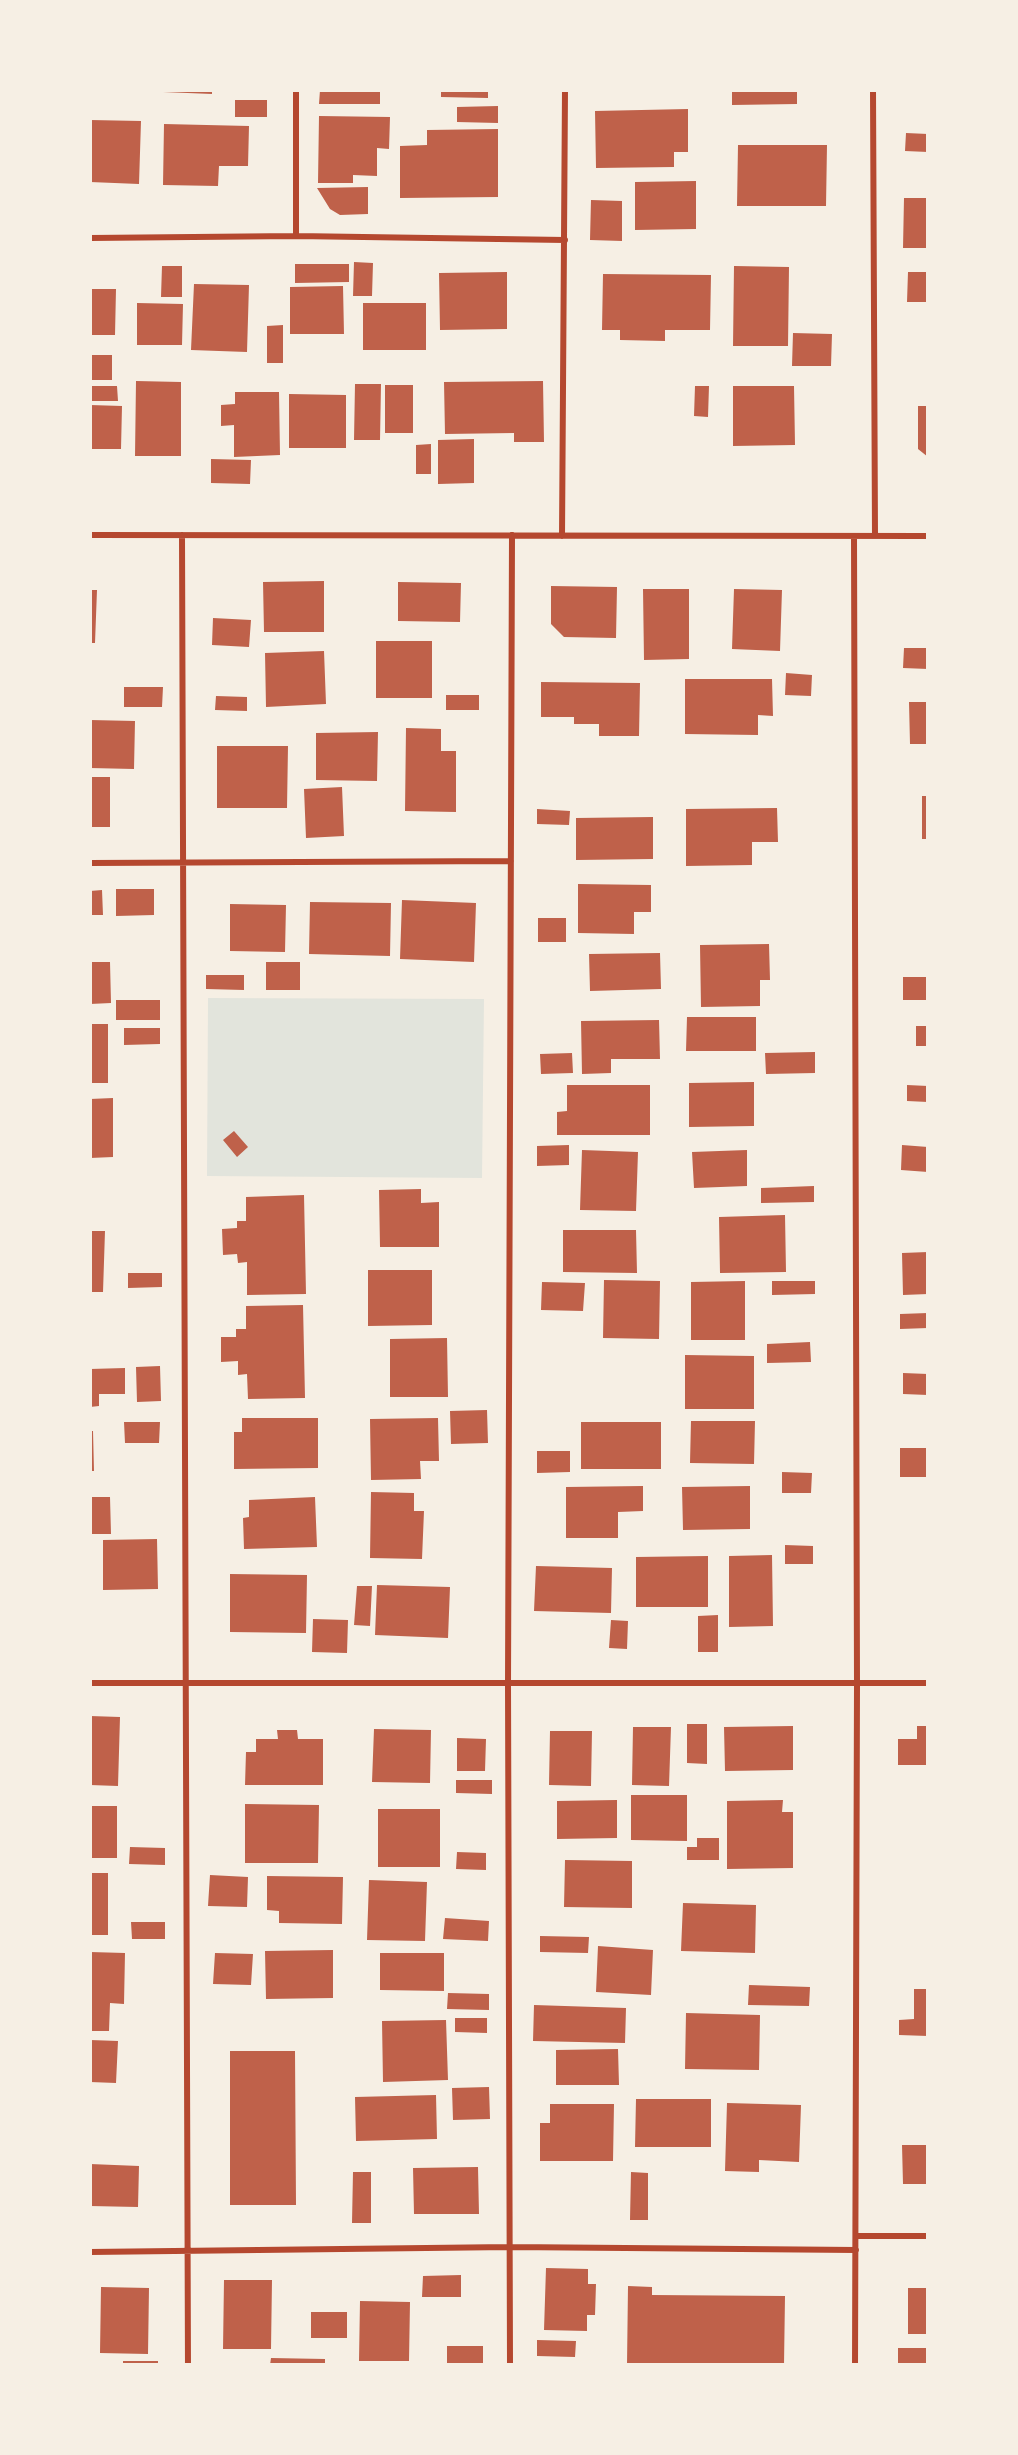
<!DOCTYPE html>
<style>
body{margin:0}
#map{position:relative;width:1018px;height:2455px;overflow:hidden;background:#f6efe4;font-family:"PT Sans Narrow",sans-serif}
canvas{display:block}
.frame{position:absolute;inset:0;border:92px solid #f6efe4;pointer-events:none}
</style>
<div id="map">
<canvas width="1018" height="2455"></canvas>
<div class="frame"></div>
</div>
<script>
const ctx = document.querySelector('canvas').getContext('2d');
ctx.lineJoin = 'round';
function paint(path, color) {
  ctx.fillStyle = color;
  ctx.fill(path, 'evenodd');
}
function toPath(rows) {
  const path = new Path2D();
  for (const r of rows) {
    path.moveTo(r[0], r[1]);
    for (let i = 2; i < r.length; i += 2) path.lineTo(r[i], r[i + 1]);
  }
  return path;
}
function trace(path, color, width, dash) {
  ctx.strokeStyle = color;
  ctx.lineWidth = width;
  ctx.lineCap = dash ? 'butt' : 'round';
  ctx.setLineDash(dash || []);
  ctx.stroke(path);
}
const green = toPath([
 [208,998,484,999,482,1178,207,1176]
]);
const building = toPath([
 [164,90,212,90,212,94,163,92],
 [320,90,380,90,380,104,319,104],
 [441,90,488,90,488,98,441,97],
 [732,90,797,90,797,104,732,105],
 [235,100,267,100,267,117,235,117],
 [498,106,498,123,457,122,457,107],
 [688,109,688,152,674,152,674,167,596,168,595,111],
 [319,116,390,117,389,149,377,148,377,176,353,175,353,183,318,183],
 [90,120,141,121,139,184,90,182],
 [164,124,249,126,248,166,219,166,218,186,163,185],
 [498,129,498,197,400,198,400,146,427,145,427,130],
 [906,133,928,134,928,152,905,151],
 [738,145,827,145,826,206,737,206],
 [696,181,696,229,635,230,635,182],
 [368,187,368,214,340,215,330,209,317,188],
 [904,198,928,198,928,248,903,248],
 [591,200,622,201,622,241,590,240],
 [354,262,373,263,372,296,353,296],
 [295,264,349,264,349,282,295,283],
 [162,266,182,266,182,297,161,297],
 [734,266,789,267,788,346,733,346],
 [507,272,507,329,440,330,439,273],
 [908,272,928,272,928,344,926,344,926,302,907,302],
 [603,274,711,275,710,330,665,330,665,341,620,340,620,330,602,330],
 [194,284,249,285,247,352,191,350],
 [343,286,344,334,290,334,290,287],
 [90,289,116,289,115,335,90,335],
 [137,303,183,304,182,345,137,345],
 [363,303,426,303,426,350,363,350],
 [283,325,283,363,267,363,267,326],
 [793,333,832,334,831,366,792,366],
 [90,355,112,355,112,380,90,380],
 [136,381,181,382,181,456,135,456],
 [543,381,544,442,514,442,514,433,445,434,444,382],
 [355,384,381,384,380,440,354,440],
 [385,385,413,385,413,433,385,433],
 [90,386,117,386,118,401,90,401],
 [695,386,709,386,708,417,694,416],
 [733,386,794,386,795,445,733,446],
 [235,392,279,392,280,455,234,457,234,425,221,426,221,405,235,404],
 [289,394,346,395,346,448,289,448],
 [90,405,122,406,121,449,90,449],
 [918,406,928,406,928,457,918,449],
 [474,439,474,483,438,484,438,440],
 [431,444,431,474,416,474,416,445],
 [211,459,251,460,250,484,211,483],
 [324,581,324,632,264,632,263,582],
 [398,582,461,583,460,622,398,621],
 [551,586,617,587,616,638,564,637,551,624],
 [643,589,689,589,689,659,644,660],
 [734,589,782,590,780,651,732,649],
 [90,590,97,590,95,643,90,643],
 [213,618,251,620,249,647,212,645],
 [376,641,432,641,432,698,376,698],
 [904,648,928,648,928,669,903,668],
 [324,651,326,704,266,707,265,653],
 [786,673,812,675,811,696,785,695],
 [685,679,772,679,773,716,758,715,758,735,685,734],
 [541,682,640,683,639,736,599,736,599,724,574,724,574,717,541,717],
 [124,687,163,687,162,707,124,707],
 [446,695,479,695,479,710,446,710],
 [216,696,247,697,247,711,215,710],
 [909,702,928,702,928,744,910,744],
 [90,720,135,721,134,769,90,768],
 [406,728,441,729,441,751,456,751,456,812,405,811],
 [378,732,377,781,316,780,316,733],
 [217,746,288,746,287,808,217,808],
 [90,777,110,777,110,827,90,827],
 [342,787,344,836,306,838,304,789],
 [922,796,928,796,928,839,922,839],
 [777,808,778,842,752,842,752,865,686,866,686,809],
 [537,809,570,811,569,825,537,824],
 [653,817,653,859,576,860,576,818],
 [578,884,651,885,651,912,634,912,634,934,578,933],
 [116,889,154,889,154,915,116,916],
 [102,890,103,915,90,915,90,891],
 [402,900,476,903,474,962,400,959],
 [310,902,391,903,390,956,309,954],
 [230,904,286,905,285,952,230,951],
 [538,918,566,918,566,942,538,942],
 [769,944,770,980,760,980,760,1006,701,1007,700,945],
 [660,953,661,989,590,991,589,954],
 [90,962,110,962,111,1003,90,1004],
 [266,962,300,962,300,990,266,990],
 [206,975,244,975,244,990,206,989],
 [903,977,928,977,928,1000,903,1000],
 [116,1000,160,1000,160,1020,116,1020],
 [687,1017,756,1017,756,1051,686,1051],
 [659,1020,660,1059,611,1059,611,1073,582,1074,581,1021],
 [90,1024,108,1024,108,1083,90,1083],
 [916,1026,928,1026,928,1046,916,1046],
 [124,1028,160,1028,160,1044,124,1045],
 [815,1052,815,1073,766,1074,765,1053],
 [572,1053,573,1073,541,1074,540,1054],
 [754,1082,754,1126,689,1127,689,1083],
 [567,1085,650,1085,650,1135,557,1135,557,1112,567,1111],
 [907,1085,928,1086,928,1102,907,1101],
 [113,1098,113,1157,90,1158,90,1099],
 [234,1131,248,1147,237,1157,223,1140],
 [569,1145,569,1165,537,1166,537,1146],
 [902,1145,928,1147,928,1172,901,1170],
 [582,1150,638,1152,636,1211,580,1210],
 [747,1150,747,1186,694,1188,692,1152],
 [814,1186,814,1202,761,1203,761,1188],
 [421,1189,421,1203,439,1202,439,1247,380,1247,379,1190],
 [304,1195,306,1294,247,1295,247,1262,238,1263,237,1254,223,1255,222,1229,237,1228,237,1221,246,1221,246,1197],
 [785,1215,786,1272,720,1273,719,1217],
 [563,1230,636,1230,637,1273,563,1272],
 [90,1231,105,1231,103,1292,90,1292],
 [928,1252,928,1294,903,1295,902,1253],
 [368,1270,432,1270,432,1325,368,1326],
 [128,1273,162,1273,162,1287,128,1288],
 [604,1280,660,1281,659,1339,603,1338],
 [745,1281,745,1340,691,1340,691,1282],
 [772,1281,815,1281,815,1294,772,1295],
 [542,1282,585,1283,583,1311,541,1310],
 [303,1305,305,1398,248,1399,247,1374,238,1375,238,1361,221,1362,221,1337,236,1337,236,1329,246,1329,246,1306],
 [928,1313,928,1328,900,1329,900,1314],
 [447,1338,448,1397,390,1397,390,1339],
 [810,1342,811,1362,767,1363,767,1344],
 [685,1355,754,1356,754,1409,685,1409],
 [160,1366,161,1401,137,1402,136,1367],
 [125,1368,125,1394,99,1394,99,1406,90,1407,90,1369],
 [903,1373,928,1374,928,1395,903,1394],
 [487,1410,488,1443,451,1444,450,1411],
 [242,1418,318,1418,318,1468,234,1469,234,1432,242,1432],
 [438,1418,439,1461,420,1461,421,1479,371,1480,370,1419],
 [691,1421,755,1421,754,1464,690,1463],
 [124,1422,160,1422,159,1443,125,1443],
 [581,1422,661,1422,661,1469,581,1469],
 [90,1431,93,1431,94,1471,90,1471],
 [900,1448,928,1448,928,1477,900,1477],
 [537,1451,570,1451,570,1472,537,1473],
 [782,1472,812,1473,811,1493,782,1493],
 [643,1486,643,1511,618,1512,618,1538,566,1538,566,1487],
 [750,1486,750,1529,683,1530,682,1487],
 [371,1492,414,1493,414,1511,424,1511,422,1559,370,1558],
 [90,1497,110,1497,111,1534,90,1534],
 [315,1497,317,1547,244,1549,243,1518,249,1517,249,1500],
 [157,1539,158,1589,103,1590,103,1540],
 [785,1545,813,1546,813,1564,785,1564],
 [772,1555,773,1626,729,1627,729,1556],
 [708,1556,708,1607,636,1607,636,1557],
 [536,1566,612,1568,611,1613,534,1611],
 [230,1574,307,1575,306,1633,230,1632],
 [377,1585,450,1587,448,1638,375,1635],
 [357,1586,372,1586,370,1626,354,1625],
 [718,1615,718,1652,698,1652,698,1616],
 [313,1619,348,1620,347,1653,312,1652],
 [611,1620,628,1621,627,1649,609,1648],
 [90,1716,120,1717,118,1786,90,1785],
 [687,1724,707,1724,707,1764,687,1763],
 [793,1726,793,1770,725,1771,724,1727],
 [917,1726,928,1726,928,1765,898,1765,898,1739,917,1739],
 [633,1727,671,1727,669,1786,632,1785],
 [374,1729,431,1730,430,1783,372,1782],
 [277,1730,297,1730,298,1739,323,1739,323,1785,245,1785,246,1752,256,1752,256,1739,278,1739],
 [550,1731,592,1731,591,1786,549,1785],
 [457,1738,486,1739,485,1771,457,1771],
 [456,1780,492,1780,492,1794,456,1793],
 [631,1795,687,1795,687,1841,631,1840],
 [617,1800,617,1838,557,1839,557,1801],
 [783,1800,782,1812,793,1812,793,1868,727,1869,727,1801],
 [245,1804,319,1805,318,1863,245,1863],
 [90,1806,117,1806,117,1858,90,1858],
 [378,1809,440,1809,440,1867,378,1867],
 [697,1838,719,1838,719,1860,687,1860,687,1847,697,1847],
 [130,1847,165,1848,165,1865,129,1864],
 [457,1852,486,1853,486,1870,456,1869],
 [565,1860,632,1861,632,1908,564,1907],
 [90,1873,108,1873,108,1935,90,1935],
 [210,1875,248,1877,247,1907,208,1906],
 [267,1876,343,1877,342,1924,279,1923,279,1911,267,1910],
 [369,1880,427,1882,425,1941,367,1940],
 [683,1903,756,1905,755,1953,681,1951],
 [445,1918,489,1921,488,1941,443,1939],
 [131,1922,165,1922,165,1939,132,1939],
 [540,1936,589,1937,588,1953,540,1952],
 [598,1946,653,1950,651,1995,596,1992],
 [333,1950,333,1998,266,1999,265,1951],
 [90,1952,125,1953,124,2004,110,2003,109,2031,90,2031],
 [215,1953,253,1954,251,1985,213,1984],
 [380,1953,444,1953,444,1991,380,1990],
 [749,1985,810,1987,809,2006,748,2005],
 [914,1989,928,1989,928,2036,899,2035,899,2020,914,2019],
 [448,1993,489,1994,489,2010,447,2009],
 [534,2005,626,2008,625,2043,533,2041],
 [686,2013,760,2015,759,2070,685,2069],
 [455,2018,487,2018,487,2033,455,2032],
 [446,2020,448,2080,383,2082,382,2021],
 [90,2040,118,2041,116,2083,90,2082],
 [618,2049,619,2085,556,2085,556,2050],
 [230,2051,295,2051,296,2205,230,2205],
 [489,2087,490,2119,453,2120,452,2088],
 [436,2095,437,2139,356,2141,355,2097],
 [636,2099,711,2099,711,2147,635,2147],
 [727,2103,801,2105,799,2162,759,2160,759,2172,725,2171],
 [550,2104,614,2104,613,2161,540,2161,540,2123,550,2123],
 [902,2145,928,2145,928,2184,903,2184],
 [90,2164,139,2166,138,2207,90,2206],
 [478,2167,479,2214,414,2214,413,2168],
 [353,2172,371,2172,371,2223,352,2223],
 [631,2172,648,2173,648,2220,630,2220],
 [546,2268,588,2269,588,2284,596,2284,595,2315,587,2315,587,2331,544,2330],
 [461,2275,461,2297,422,2297,423,2276],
 [224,2280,272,2280,271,2349,223,2349],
 [628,2286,652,2287,652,2295,785,2296,784,2365,627,2365],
 [101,2287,149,2288,148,2354,100,2353],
 [908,2288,928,2288,928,2334,908,2334],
 [360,2301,410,2302,409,2361,359,2361],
 [311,2312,347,2312,347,2338,311,2338],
 [537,2340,576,2341,575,2357,537,2356],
 [447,2346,483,2346,483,2365,447,2365],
 [898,2348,928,2348,928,2365,898,2365],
 [271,2358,325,2359,325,2365,270,2365],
 [123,2361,158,2361,158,2365,123,2365]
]);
const minor = toPath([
 [296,90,296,236],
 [873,90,875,536],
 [90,238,296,236,565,240],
 [90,535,928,536],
 [182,535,188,2365],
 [562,536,565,90],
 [854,536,857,1684,855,2365],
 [90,863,511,861],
 [90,1683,928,1683],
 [857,2236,928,2236],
 [90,2252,510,2247,856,2250],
 [510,2365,508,1684,512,535]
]);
paint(green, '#e2e4dc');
paint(building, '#bf614a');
trace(minor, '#b5482f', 6);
</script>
